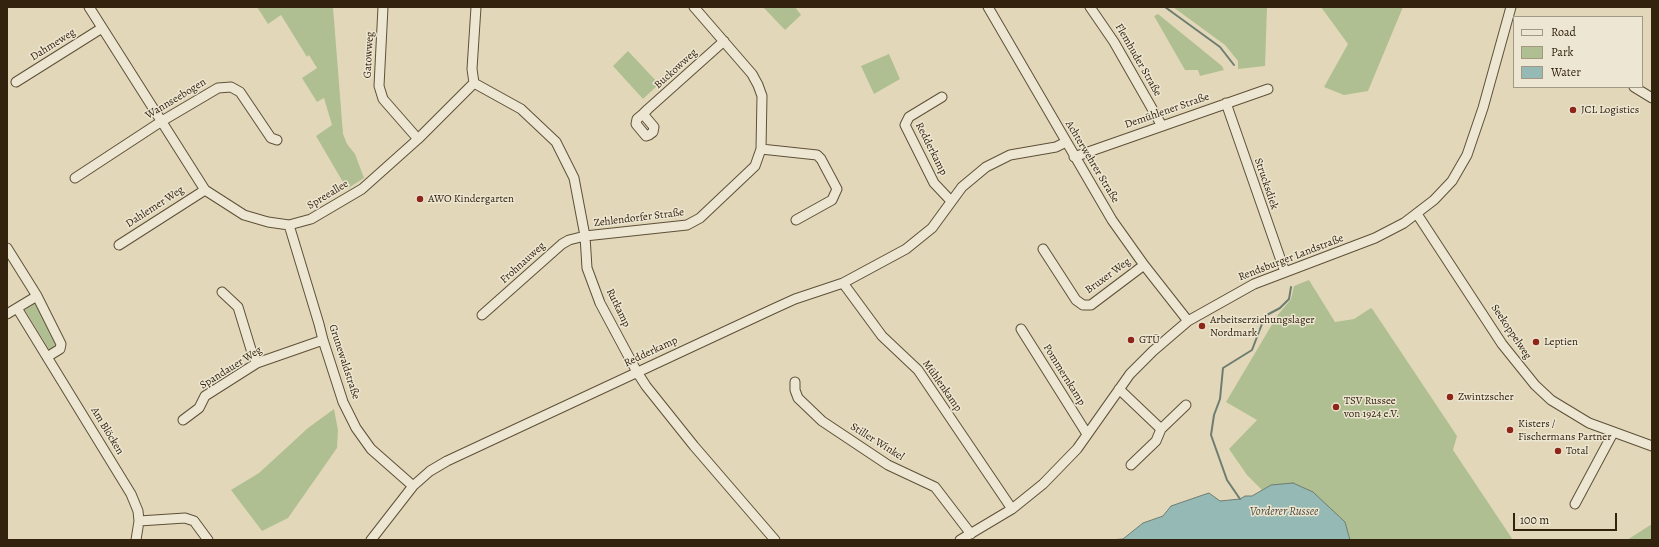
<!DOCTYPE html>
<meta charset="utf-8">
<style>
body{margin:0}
#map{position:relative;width:1659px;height:547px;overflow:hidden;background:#e2d8b9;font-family:Alegreya,serif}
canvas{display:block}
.frame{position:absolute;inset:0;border:8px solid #33220d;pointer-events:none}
.legend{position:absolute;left:1513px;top:16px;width:130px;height:72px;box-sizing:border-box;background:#ece6d2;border:1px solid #a29883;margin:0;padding:5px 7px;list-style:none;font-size:12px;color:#33220d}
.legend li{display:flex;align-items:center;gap:8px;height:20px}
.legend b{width:20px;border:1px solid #a29883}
.scale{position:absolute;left:1513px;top:513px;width:104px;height:18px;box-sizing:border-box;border:2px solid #33220d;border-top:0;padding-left:5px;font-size:12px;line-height:14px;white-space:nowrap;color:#33220d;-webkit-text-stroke:3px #ece6d2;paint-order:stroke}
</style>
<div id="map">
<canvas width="1659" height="547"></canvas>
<div class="frame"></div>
<ul class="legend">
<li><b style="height:5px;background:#ece6d2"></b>Road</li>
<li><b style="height:11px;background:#b0bf91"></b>Park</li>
<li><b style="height:11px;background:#95b9b4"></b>Water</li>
</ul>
<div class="scale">100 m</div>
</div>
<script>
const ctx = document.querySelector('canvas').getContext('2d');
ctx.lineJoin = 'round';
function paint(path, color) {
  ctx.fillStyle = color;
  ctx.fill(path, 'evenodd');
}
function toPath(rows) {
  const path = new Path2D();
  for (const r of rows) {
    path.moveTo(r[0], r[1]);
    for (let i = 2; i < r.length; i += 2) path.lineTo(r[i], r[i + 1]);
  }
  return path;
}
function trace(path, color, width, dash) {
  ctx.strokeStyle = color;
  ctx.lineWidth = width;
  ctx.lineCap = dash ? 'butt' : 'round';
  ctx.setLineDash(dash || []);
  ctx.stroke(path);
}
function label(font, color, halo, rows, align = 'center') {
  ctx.font = font + ' Alegreya,serif';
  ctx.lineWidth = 3;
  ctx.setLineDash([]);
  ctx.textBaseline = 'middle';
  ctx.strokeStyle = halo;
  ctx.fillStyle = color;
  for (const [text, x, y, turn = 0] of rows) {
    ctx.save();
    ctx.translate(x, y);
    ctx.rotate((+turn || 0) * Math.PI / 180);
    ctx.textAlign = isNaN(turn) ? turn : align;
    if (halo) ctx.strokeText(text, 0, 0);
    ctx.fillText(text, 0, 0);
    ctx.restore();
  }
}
const green = toPath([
 [257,7,333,7,343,134,347,144,355,154,364,178,347,189,316,136,332,125,324,98,317,102,302,78,317,68,309,55,307,57,281,15,268,24],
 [763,7,795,7,801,15,785,30],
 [1173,7,1267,7,1265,66,1238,69,1238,61,1225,45],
 [1321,7,1403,7,1368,91,1344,95,1324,87,1348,44],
 [1158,14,1222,66,1224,70,1200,76,1198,70,1185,70,1154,16],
 [628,51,659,84,643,99,613,66],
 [889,54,900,79,874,94,861,66],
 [1309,280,1335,322,1354,319,1371,308,1373,310,1457,436,1453,450,1513,540,1350,540,1345,522,1271,485,1262,490,1247,475,1229,449,1257,420,1226,402,1277,316,1291,299,1294,286],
 [37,302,57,343,57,346,50,351,25,310],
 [334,409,338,430,337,448,288,518,262,531,231,490,259,473,308,428],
 [1652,524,1652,540,1627,540]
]);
const water = toPath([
 [1293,483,1313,492,1345,522,1350,540,1108,540,1123,539,1143,523,1163,516,1171,506,1200,496,1209,493,1220,501,1240,499,1245,496,1252,496,1271,485,1293,483]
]);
const stream = toPath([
 [1165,7,1220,47,1234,65],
 [1240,499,1227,480,1211,435,1214,415,1220,399,1223,368,1252,350,1265,316,1280,308,1289,299,1291,287]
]);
const minor = toPath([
 [89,7,205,190,244,215,268,222,289,225,311,219,362,189,418,139,474,83],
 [383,7,379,86,383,99,418,139],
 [988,7,1112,220,1144,265,1188,321],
 [1090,7,1114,42,1162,126],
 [16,82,102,28],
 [474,83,521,109,556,142,574,178,585,236,587,268,600,303,637,372,646,386,694,446,775,540],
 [474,83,472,69,476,7],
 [1634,87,1652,98],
 [942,97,909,117,905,125,934,183,951,201],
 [1226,103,1285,272],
 [643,114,654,127,653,132,649,135,646,136,636,124,637,119,643,114,648,109,714,50,724,41],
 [761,149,817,155,821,159,837,189,832,200,796,220],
 [1074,157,1268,89],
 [75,178,162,121,218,88,231,87,240,92,271,138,277,140],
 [1417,214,1502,344,1535,385,1551,400,1589,423,1652,446],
 [289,225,319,324,323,340,343,402,356,428,371,449,413,486],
 [119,245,205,190],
 [7,248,37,296,17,308,131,494,138,511,139,521,136,540],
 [1043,249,1076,300,1083,305,1091,305,1144,265],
 [843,283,882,336,918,370,1012,509],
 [222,292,238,307,253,356,257,363],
 [37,296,61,344,60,349,47,357],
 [7,314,17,308],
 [482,315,562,244,569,240,585,236,687,225,700,218,755,166,761,149,762,96,758,85,752,74,694,7],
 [1021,329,1087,434],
 [795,382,795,390,798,398,822,421,888,465,935,487,971,534],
 [1119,389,1161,429],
 [183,420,199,408,205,396,257,363,323,340],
 [1131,465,1156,441,1161,429,1186,405],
 [1575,504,1613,433],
 [139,521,185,518,194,521,208,540],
 [371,540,413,486,430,471,447,461,773,309,795,299,843,283,906,249,932,228,962,187,986,167,1010,155,1056,147,1066,142],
 [960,540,1012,509,1043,484,1077,449,1130,374,1153,351,1188,321,1254,284,1375,238,1404,223,1434,200,1452,181,1467,155,1483,108,1511,7]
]);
const markers = [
 [1573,110,4,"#8f2418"],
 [420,199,4,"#8f2418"],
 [1202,326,4,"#8f2418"],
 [1131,340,4,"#8f2418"],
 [1536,342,4,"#8f2418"],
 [1450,397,4,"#8f2418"],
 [1336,407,4,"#8f2418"],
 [1510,430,4,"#8f2418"],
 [1558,451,4,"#8f2418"]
];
const streetNames = [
 ["Dahmeweg",53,45,-32],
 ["Gatowweg",369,55,-87],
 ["Flemhuder Straße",1138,60,60],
 ["Buckowweg",676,69,-42],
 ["Wannseebogen",176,99,-31],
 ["Demühlener Straße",1167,111,-19],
 ["Redderkamp",931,149,63],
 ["Achterwehrer Straße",1092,162,59],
 ["Strucksdiek",1266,184,71],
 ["Spreeallee",328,195,-31],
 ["Dahlemer Weg",155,207,-33],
 ["Zehlendorfer Straße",639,218,-7],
 ["Rendsburger Landstraße",1291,258,-21],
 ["Frohnauweg",523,263,-42],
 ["Bruxer Weg",1108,276,-36],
 ["Rutkamp",618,308,64],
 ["Seekoppelweg",1511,332,56],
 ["Redderkamp",651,352,-25],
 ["Grunewaldstraße",344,362,72],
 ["Spandauer Weg",231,368,-32],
 ["Pommernkamp",1064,375,58],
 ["Mühlenkamp",942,386,55],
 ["Am Blöcken",107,431,59],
 ["Stiller Winkel",877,442,32]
];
const poiNames = [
 ["JCL Logistics",1581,110],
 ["AWO Kindergarten",428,199],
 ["Arbeitserziehungslager",1210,320],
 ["Nordmark",1210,333],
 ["GTÜ",1139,340],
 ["Leptien",1544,342],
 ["Zwintzscher",1458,397],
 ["TSV Russee",1344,401],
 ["von 1924 e.V.",1344,414],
 ["Kisters /",1518,424],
 ["Fischermans Partner",1518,437],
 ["Total",1566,451]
];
const waterNames = [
 ["Vorderer Russee",1284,512]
];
paint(green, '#b0bf91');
paint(water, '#95b9b4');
trace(water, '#6e7d71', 1);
trace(stream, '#6e7d71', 2);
trace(minor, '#5f5038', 11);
trace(minor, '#ece6d2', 9);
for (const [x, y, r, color] of markers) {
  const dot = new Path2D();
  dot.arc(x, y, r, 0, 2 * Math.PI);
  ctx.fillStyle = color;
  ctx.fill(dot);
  trace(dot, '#ece6d2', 1.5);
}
label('11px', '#33220d', '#ece6d2', streetNames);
label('11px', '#33220d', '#ece6d2', poiNames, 'left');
label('italic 12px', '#504f3f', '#ece6d2', waterNames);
</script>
